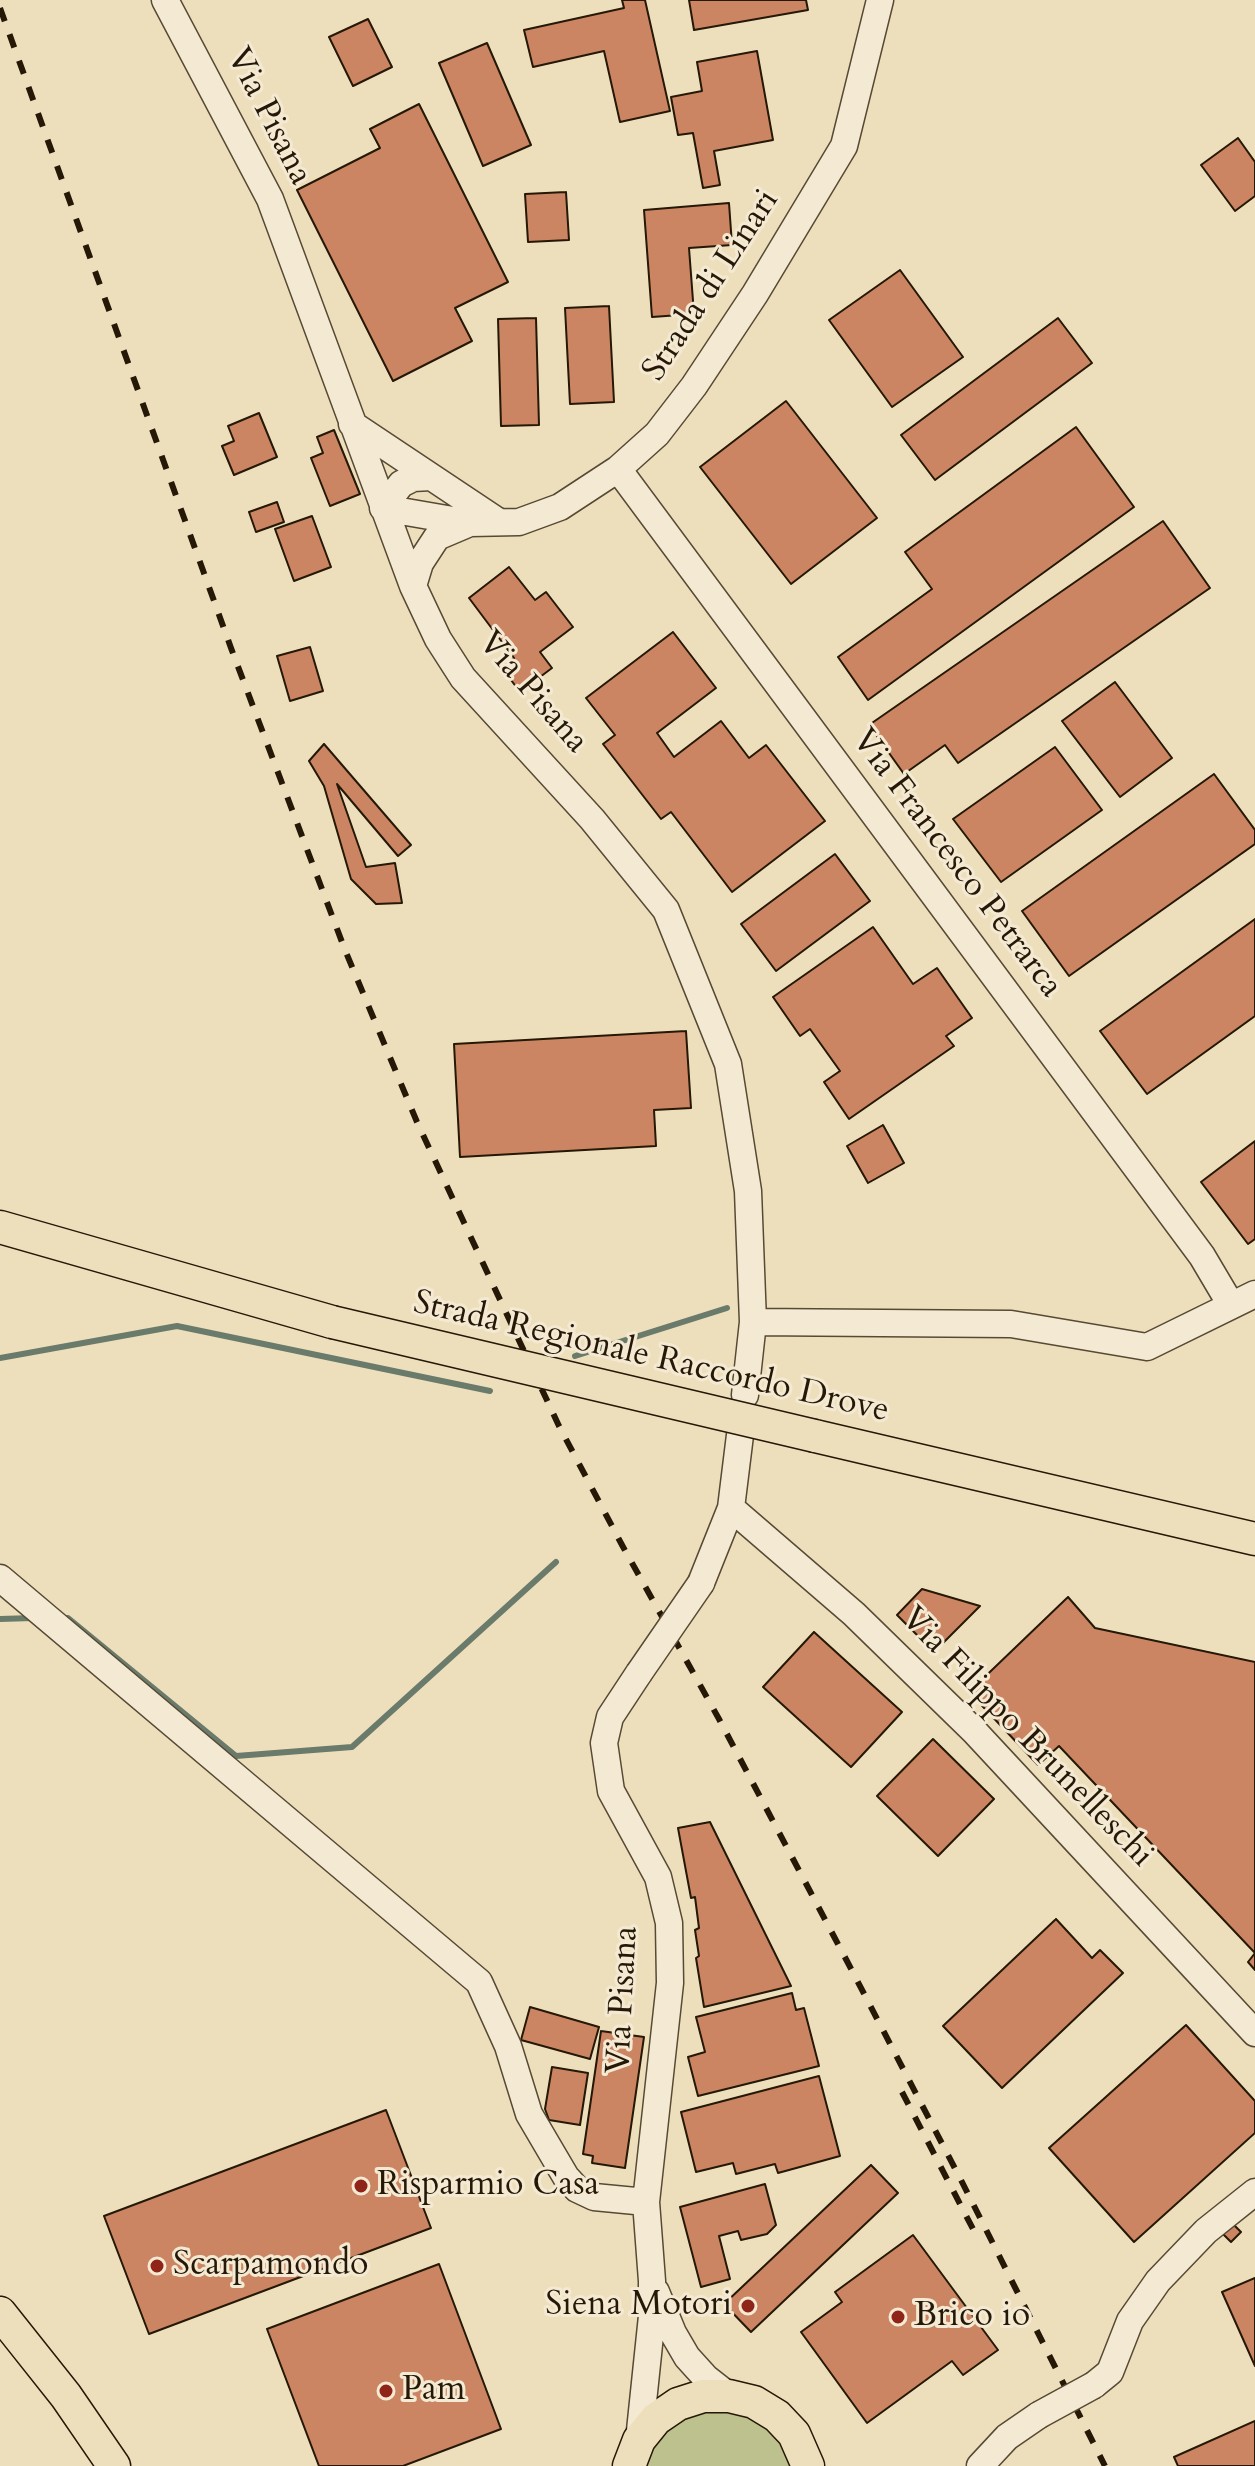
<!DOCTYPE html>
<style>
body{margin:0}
canvas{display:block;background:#eedfbc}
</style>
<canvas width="1255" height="2466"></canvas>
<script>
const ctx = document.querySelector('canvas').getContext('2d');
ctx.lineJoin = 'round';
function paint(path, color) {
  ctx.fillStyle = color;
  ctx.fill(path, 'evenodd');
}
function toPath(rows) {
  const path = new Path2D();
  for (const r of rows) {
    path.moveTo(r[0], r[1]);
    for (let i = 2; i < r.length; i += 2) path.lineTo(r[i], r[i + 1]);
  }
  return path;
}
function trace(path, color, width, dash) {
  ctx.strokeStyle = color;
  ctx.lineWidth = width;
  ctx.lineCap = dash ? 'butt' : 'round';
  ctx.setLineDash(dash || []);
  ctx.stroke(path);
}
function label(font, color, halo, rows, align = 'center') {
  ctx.font = font + ' Cardo,serif';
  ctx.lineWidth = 6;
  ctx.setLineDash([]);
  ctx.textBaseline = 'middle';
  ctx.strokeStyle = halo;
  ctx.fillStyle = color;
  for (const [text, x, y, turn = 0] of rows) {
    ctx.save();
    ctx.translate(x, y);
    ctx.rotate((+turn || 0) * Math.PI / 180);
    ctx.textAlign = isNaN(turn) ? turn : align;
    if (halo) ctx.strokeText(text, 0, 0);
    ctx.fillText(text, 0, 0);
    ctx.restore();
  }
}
const green = toPath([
 [722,2408,748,2413,771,2427,794,2466,644,2466,655,2442,672,2424,695,2412]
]);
const stream = toPath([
 [575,1356,727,1308],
 [0,1358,177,1326,490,1391],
 [60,1618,68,1618,236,1756,352,1747,556,1562],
 [0,1619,33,1618]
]);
const building = toPath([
 [622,0,645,0,670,111,620,122,604,51,533,67,524,30,624,8,622,0],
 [689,0,806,0,808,10,694,30,689,0],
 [368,19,392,67,353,86,329,37,368,19],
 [487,43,531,145,483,166,439,63,487,43],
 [757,51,773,140,714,151,720,185,703,188,693,133,678,135,671,97,702,91,697,62,757,51],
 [419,104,508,282,455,308,472,341,393,381,297,190,380,148,370,129,419,104],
 [1238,138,1255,162,1255,196,1235,211,1201,165,1238,138],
 [566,192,569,240,528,242,525,194,566,192],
 [729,203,732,245,689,248,694,314,652,317,644,210,729,203],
 [900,270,963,357,892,407,829,320,900,270],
 [609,306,614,402,570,404,565,308,609,306],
 [536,318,539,425,501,426,498,319,536,318],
 [1058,318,1092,363,935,480,901,435,1058,318],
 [786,401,877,518,791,584,700,467,786,401],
 [259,413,277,457,234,475,222,446,234,441,228,426,259,413],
 [1076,427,1134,507,868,700,838,657,932,589,905,552,1076,427],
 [334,430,360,494,330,506,311,458,323,453,317,437,334,430],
 [277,502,284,522,256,532,249,512,277,502],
 [312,516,331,567,294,581,275,529,312,516],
 [1163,521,1210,588,958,763,945,745,904,774,869,725,1163,521],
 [509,567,535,600,546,592,573,627,540,652,552,668,520,692,502,668,514,658,469,598,509,567],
 [673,632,716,688,657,733,674,757,721,721,749,758,766,745,825,821,732,892,671,812,661,819,603,744,615,735,586,698,673,632],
 [310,647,323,691,290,701,277,656,310,647],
 [1115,682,1172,758,1120,797,1062,721,1115,682],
 [324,744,411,845,398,856,337,784,366,867,395,863,402,903,376,904,351,879,324,786,309,761,324,744],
 [1055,747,1102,810,1001,882,953,819,1055,747],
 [1214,774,1255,830,1255,844,1069,976,1022,911,1214,774],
 [835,854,870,901,776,971,741,924,835,854],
 [1255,919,1255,1016,1147,1094,1100,1031,1255,919],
 [873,927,913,984,937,968,972,1018,946,1036,954,1046,849,1119,824,1082,840,1071,810,1029,800,1036,773,997,873,927],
 [686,1031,691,1108,654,1110,656,1146,460,1157,454,1044,686,1031],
 [883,1125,904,1163,868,1183,847,1146,883,1125],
 [1255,1141,1255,1239,1248,1244,1201,1182,1255,1141],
 [922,1589,980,1606,934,1652,897,1615,922,1589],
 [1068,1597,1095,1628,1255,1662,1255,1970,1248,1962,1255,1953,1059,1746,1038,1765,969,1692,1068,1597],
 [814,1632,902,1712,851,1767,763,1687,814,1632],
 [933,1739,994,1799,938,1856,877,1796,933,1739],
 [710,1822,791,1986,704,2007,696,1958,699,1956,695,1930,699,1928,695,1897,691,1898,678,1828,710,1822],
 [1056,1919,1092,1958,1100,1950,1123,1973,1002,2088,943,2026,1056,1919],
 [792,1993,796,2010,804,2008,819,2066,698,2096,688,2057,705,2052,696,2017,792,1993],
 [530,2007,599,2027,590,2059,521,2040,530,2007],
 [1186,2025,1255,2101,1255,2133,1134,2242,1049,2148,1186,2025],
 [601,2031,644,2037,625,2168,592,2163,593,2156,583,2154,601,2031],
 [552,2067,588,2073,580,2125,549,2120,545,2109,552,2067],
 [819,2076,840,2156,778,2173,775,2164,736,2174,733,2163,696,2172,681,2112,819,2076],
 [386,2110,431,2228,149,2334,104,2216,386,2110],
 [871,2165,898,2193,751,2332,724,2304,871,2165],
 [765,2184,776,2225,767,2234,741,2240,738,2231,719,2236,730,2279,701,2287,680,2207,765,2184],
 [1232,2223,1241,2232,1231,2242,1222,2233,1232,2223],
 [913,2235,998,2350,963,2375,952,2361,867,2423,801,2332,842,2302,835,2292,913,2235],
 [439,2264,501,2429,403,2466,319,2466,267,2329,439,2264],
 [1255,2278,1255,2366,1222,2292,1255,2278],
 [1255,2421,1255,2466,1178,2466,1174,2457,1255,2421]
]);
const minor = toPath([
 [165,0,270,199,413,586,438,639,463,678,592,819,666,910,728,1064,748,1191,753,1322,745,1395],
 [352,424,499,522],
 [618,469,1202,1256,1231,1305],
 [383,508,470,523,519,522,560,507,618,469,657,434,694,386,755,294,844,146,880,0],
 [383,508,401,484,413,478,431,477],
 [413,586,420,563,437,537,470,523],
 [753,1322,1011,1324,1147,1347,1255,1294],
 [731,1508,854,1614,974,1731,1255,2033],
 [0,1578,479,1982,508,2046,529,2114,566,2177,577,2189,594,2197,646,2202],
 [701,1583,731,1508,740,1435],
 [656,2292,673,2333,687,2357,706,2378,729,2396],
 [1094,2385,1110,2372,1130,2321,1158,2281,1206,2231,1255,2192],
 [639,2440,652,2316,652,2281,646,2202,670,1983,669,1923,658,1877,611,1791,604,1743,610,1717,639,1673],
 [980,2466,1007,2437,1039,2415]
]);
const major = toPath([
 [0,1227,332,1322],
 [815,1436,1255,1539],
 [0,2313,66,2396,114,2466],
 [629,2466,639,2440,656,2419,678,2404,703,2396,729,2396,754,2402,777,2416,794,2434,808,2466]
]);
const rail = toPath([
 [0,8,231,648,345,950,417,1122,559,1426,622,1545,719,1719,848,1963,961,2180,1105,2466],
 [902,2092,974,2231]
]);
const minorBridge = toPath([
 [639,1673,701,1583],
 [1039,2415,1094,2385]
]);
const majorBridge = toPath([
 [332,1322,815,1436]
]);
const markers = [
 [361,2186,8,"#8f2418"],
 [157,2266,8,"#8f2418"],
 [748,2306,8,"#8f2418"],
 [898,2317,8,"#8f2418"],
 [386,2391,8,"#8f2418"]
];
const streetNames = [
 ["Via Pisana",268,117,63],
 ["Strada di Linari",712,286,-57],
 ["Via Pisana",532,693,49],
 ["Via Francesco Petrarca",956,864,53],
 ["Strada Regionale Raccordo Drove",651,1358,13],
 ["Via Filippo Brunelleschi",1026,1738,46],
 ["Via Pisana",624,2000,-87]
];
const poiNames = [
 ["Risparmio Casa",377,2186],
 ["Scarpamondo",173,2266],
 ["Siena Motori",732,2306,"right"],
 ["Brico io",914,2317],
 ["Pam",402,2391]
];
paint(green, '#bdc18e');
trace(stream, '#6b7b6b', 6);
paint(building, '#cb8562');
trace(building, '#251806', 2);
trace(minor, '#574a34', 29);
trace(major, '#251806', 35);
trace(minor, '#f4ead3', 26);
trace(major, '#eedfbc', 32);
trace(rail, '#251806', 6, [14, 14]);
trace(minorBridge, '#574a34', 29, []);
trace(majorBridge, '#251806', 35, []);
trace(minorBridge, '#f4ead3', 26);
trace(majorBridge, '#eedfbc', 32);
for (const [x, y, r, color] of markers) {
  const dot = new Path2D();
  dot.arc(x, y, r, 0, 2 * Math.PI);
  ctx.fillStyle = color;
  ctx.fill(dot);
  trace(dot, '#f4ead3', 3);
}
label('34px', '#251806', '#f4ead3', streetNames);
label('34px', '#251806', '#f4ead3', poiNames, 'left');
</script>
